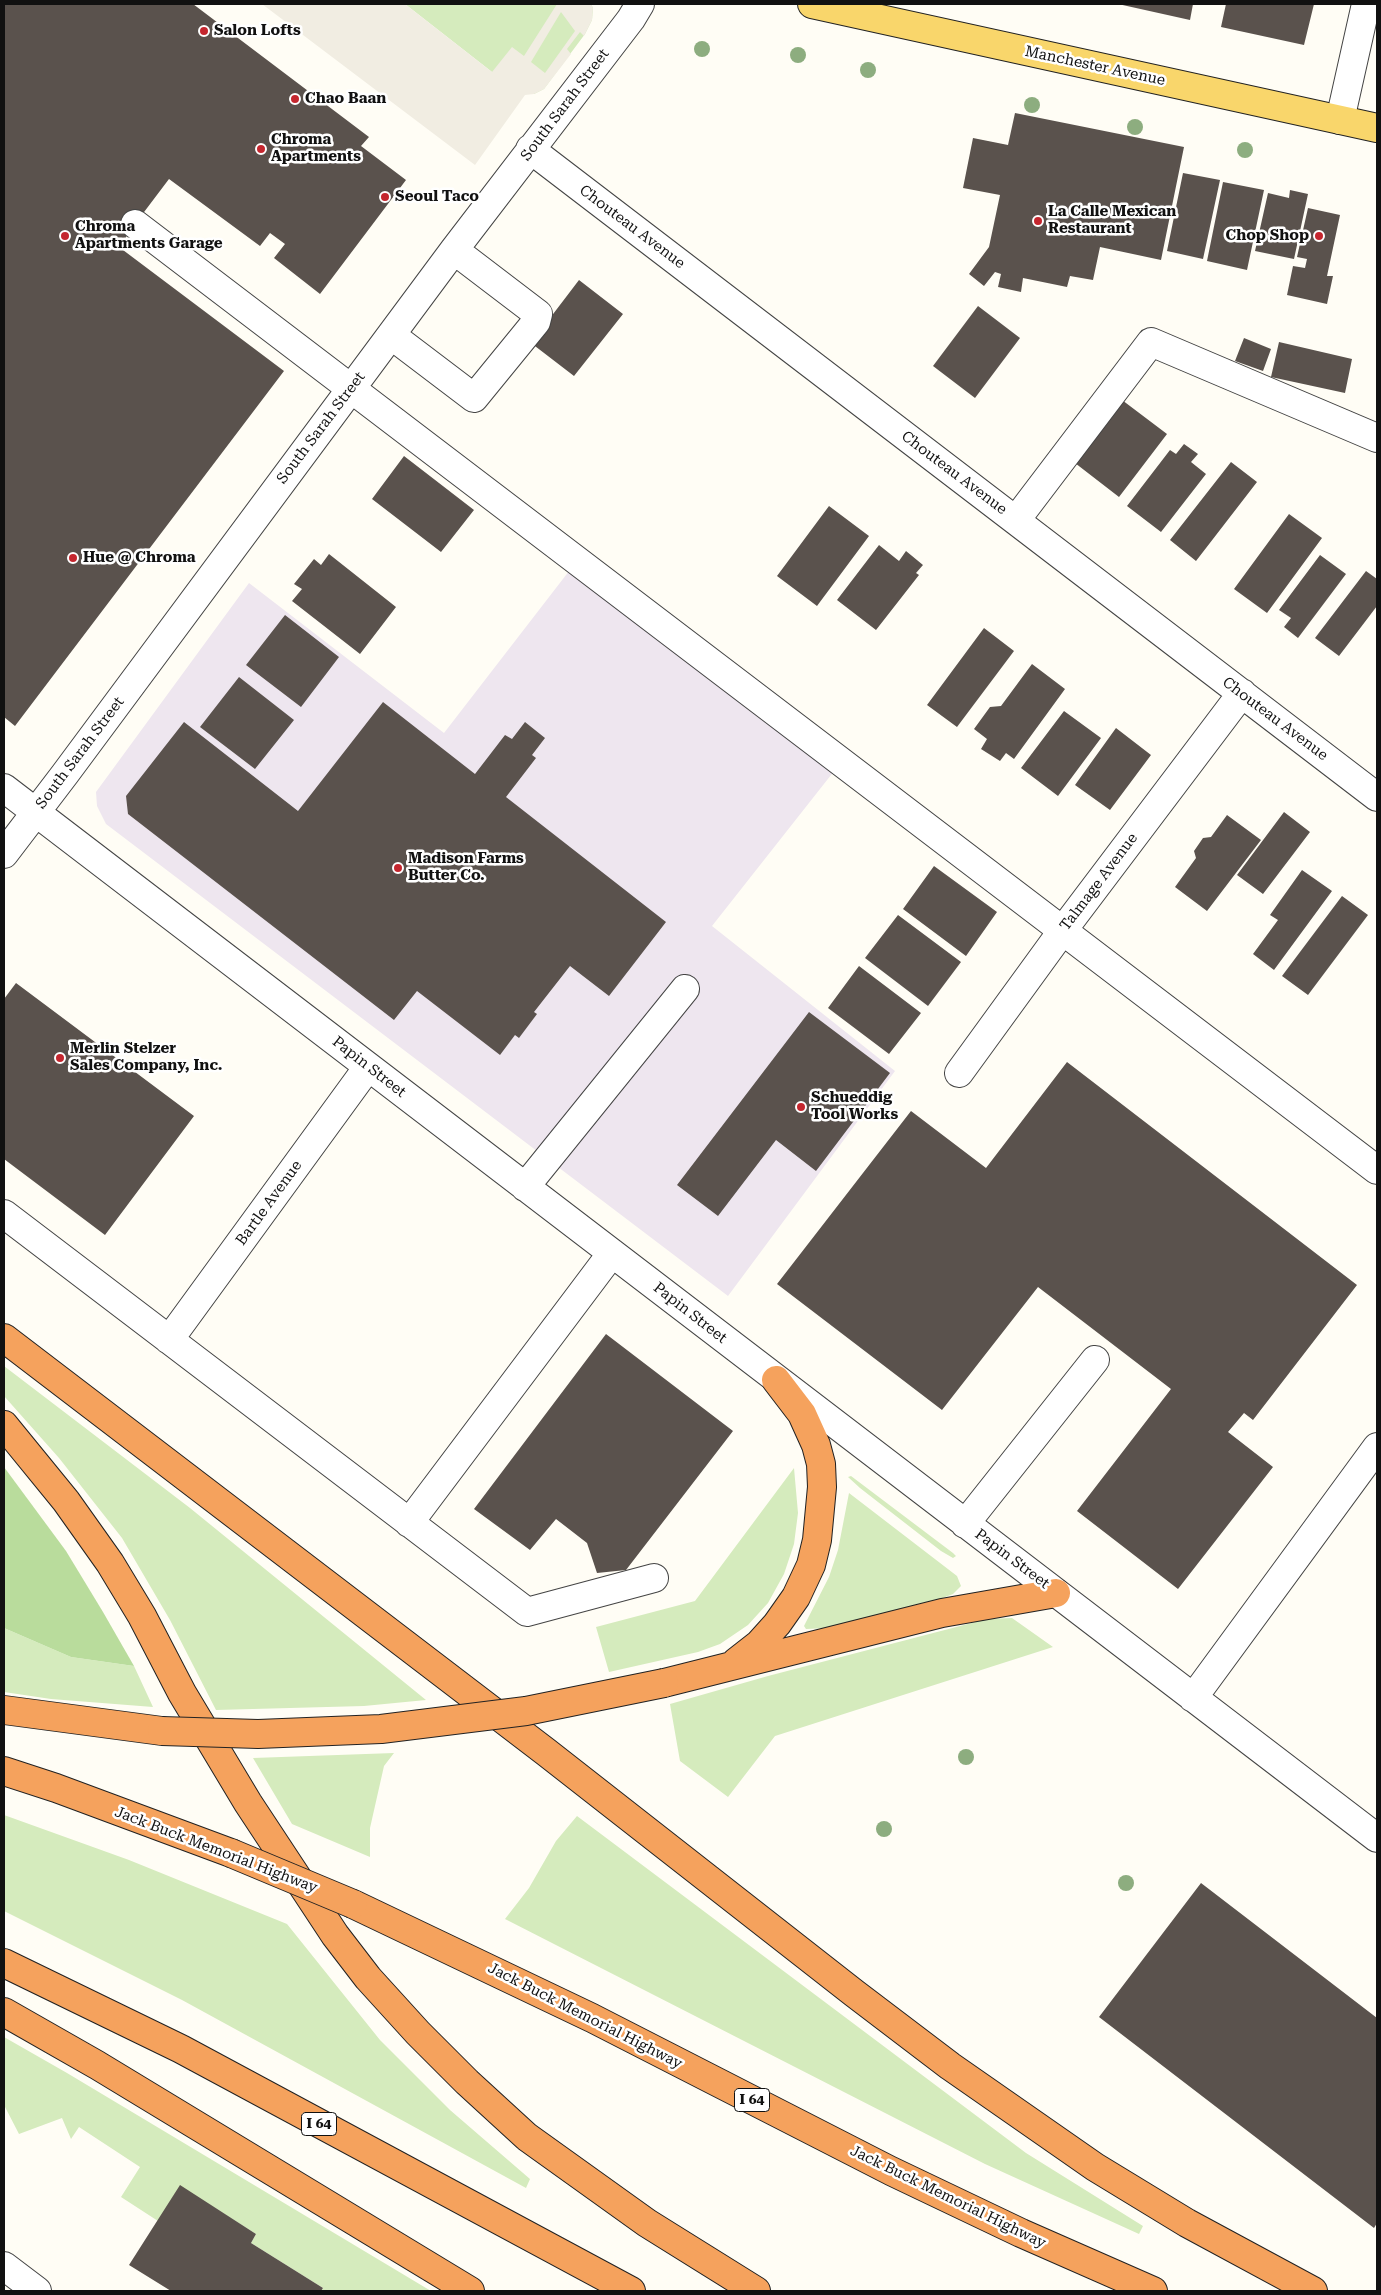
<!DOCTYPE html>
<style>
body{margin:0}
#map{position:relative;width:1381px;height:2295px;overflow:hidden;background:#fffdf5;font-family:"Roboto Serif",serif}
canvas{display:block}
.frame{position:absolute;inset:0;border:5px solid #111;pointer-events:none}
</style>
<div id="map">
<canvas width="1381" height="2295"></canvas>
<div class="frame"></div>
</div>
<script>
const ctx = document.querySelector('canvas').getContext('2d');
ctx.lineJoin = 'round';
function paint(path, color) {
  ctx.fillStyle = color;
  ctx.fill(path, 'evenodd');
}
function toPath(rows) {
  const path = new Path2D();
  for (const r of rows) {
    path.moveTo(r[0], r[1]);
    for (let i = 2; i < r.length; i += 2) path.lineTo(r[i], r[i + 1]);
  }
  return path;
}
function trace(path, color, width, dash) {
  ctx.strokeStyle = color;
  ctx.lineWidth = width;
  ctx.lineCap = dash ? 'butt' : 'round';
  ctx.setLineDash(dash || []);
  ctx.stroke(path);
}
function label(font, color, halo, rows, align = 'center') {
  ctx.font = font + ' "Roboto Serif",serif';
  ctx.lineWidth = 5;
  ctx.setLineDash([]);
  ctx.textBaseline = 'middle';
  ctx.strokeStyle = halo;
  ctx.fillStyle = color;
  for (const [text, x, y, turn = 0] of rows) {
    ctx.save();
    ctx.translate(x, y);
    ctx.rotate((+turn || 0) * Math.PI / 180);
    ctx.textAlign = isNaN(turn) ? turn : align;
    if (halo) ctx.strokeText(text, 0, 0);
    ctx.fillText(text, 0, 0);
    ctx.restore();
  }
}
const industrial = toPath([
 [583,553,846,756,712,926,895,1071,728,1296,106,824,97,806,96,792,249,583,444,733]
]);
const green = toPath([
 [405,4,591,4,593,8,592,20,585,34,544,89,534,94,492,72],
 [4,1366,190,1508,426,1700,364,1706,216,1710,170,1620,122,1538,59,1458,4,1396],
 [794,1468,798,1513,794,1544,784,1574,768,1603,748,1625,720,1644,698,1652,609,1672,596,1627,695,1601],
 [851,1476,953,1553,956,1556,953,1558,941,1551,860,1488,848,1477],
 [849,1493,957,1576,961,1586,953,1594,940,1599,830,1628,806,1629,804,1626,806,1622,829,1577,838,1550],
 [1012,1618,1053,1647,775,1736,728,1797,680,1761,670,1704,768,1676,987,1619],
 [4,1628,71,1657,134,1666,153,1707,51,1699,4,1692],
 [394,1753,384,1766,370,1828,370,1857,292,1824,253,1758],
 [4,1815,129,1860,287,1924,380,2040,450,2110,530,2179,526,2188,182,2000,4,1911],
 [577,1816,1026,2153,1143,2226,1139,2234,985,2164,505,1919,529,1888,556,1841],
 [4,2037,67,2073,431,2291,321,2291,323,2288,251,2243,256,2234,180,2186,158,2221,121,2197,140,2167,79,2127,71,2139,62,2118,19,2134,4,2105]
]);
const forest = toPath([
 [4,1467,66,1551,103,1612,134,1666,71,1657,4,1628]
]);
const plaza = toPath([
 [262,4,405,4,492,72,512,47,524,56,557,4,591,4,593,8,592,20,584,36,580,32,567,49,571,54,544,89,534,94,525,95,475,165],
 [561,12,575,31,545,73,531,62]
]);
const building = toPath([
 [4,4,193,4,369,137,361,146,406,180,320,294,274,258,285,244,270,233,260,246,169,179,135,224,119,247,284,371,15,726,4,717],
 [1118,4,1193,4,1190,20],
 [1226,4,1314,4,1304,45,1221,27],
 [1015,113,1184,147,1161,260,1100,247,1093,280,1070,276,1067,287,1023,278,1021,292,998,287,1001,274,995,272,984,286,969,274,989,247,1000,195,963,188,973,138,1008,145],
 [1183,173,1220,180,1203,259,1167,251],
 [1223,182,1264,190,1247,270,1207,261],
 [1290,190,1308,194,1294,259,1255,251,1268,193,1289,198],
 [1308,208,1340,215,1327,276,1333,276,1327,304,1287,295,1293,266,1305,268,1307,259,1297,257],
 [579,280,623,314,574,376,531,343],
 [978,306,1020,338,975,398,933,366],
 [1244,338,1271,349,1263,371,1235,361],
 [1279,342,1352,359,1345,393,1271,377],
 [1122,400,1167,434,1119,497,1075,463],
 [1184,444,1198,454,1191,462,1206,474,1161,532,1127,506,1170,450,1176,454],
 [404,456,474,510,441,552,372,499],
 [1231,462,1257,482,1196,561,1170,540],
 [829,506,869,536,817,606,777,576],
 [1289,514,1322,538,1267,613,1234,589],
 [879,545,899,561,906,551,923,565,916,573,919,575,876,630,837,600],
 [329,554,396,607,360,654,292,601,302,589,294,584,314,559,321,565],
 [1320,555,1346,574,1298,638,1284,627,1291,618,1279,610],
 [1366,571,1377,579,1377,606,1339,656,1315,638],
 [285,615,339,657,301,707,246,665],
 [984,628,1014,651,957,727,927,705],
 [1032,664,1065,689,1014,759,1006,753,1000,761,981,749,987,739,974,729,990,707,1001,706],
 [239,677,294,720,255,769,200,727],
 [383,702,475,774,505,735,512,739,525,722,545,738,532,755,536,758,506,797,666,922,609,996,570,966,534,1012,537,1014,519,1038,515,1035,500,1055,417,991,394,1020,128,814,126,796,184,722,298,811],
 [1064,711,1101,738,1058,796,1021,768],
 [1116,728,1151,755,1110,810,1075,785],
 [1284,812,1310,832,1263,894,1237,875],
 [1227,815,1261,840,1207,911,1175,887,1196,858,1194,851,1203,838,1211,837],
 [934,866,997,912,966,956,903,909],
 [1302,870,1332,891,1274,970,1253,954,1278,920,1270,915],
 [1342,896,1368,915,1308,995,1282,976],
 [898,915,961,962,928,1006,865,958],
 [859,966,921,1013,889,1054,828,1008],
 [16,983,194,1116,105,1235,4,1159,4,999],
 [809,1012,890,1073,816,1171,776,1140,718,1216,677,1185],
 [1067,1062,1357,1285,1253,1420,1244,1413,1228,1432,1273,1467,1178,1589,1077,1511,1171,1389,1038,1287,942,1410,777,1284,911,1111,986,1168],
 [606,1334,733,1431,626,1570,597,1573,587,1543,556,1519,530,1550,474,1509],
 [1201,1883,1377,2018,1377,2223,1374,2228,1099,2017],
 [180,2185,256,2234,251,2243,323,2288,321,2291,171,2291,129,2265]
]);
const minor = toPath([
 [1340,120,1366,4],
 [530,149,1377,797],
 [135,224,1377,1170],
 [391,335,474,398,536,322,538,314,534,311,454,250],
 [1016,520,1151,342,1377,438],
 [4,788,1377,1838],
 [4,854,65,774,454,250,631,19,640,4],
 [959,1073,1063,930,1242,693],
 [525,1187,685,989],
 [4,1214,527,1612,654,1578],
 [169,1340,368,1067],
 [409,1523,612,1253],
 [965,1524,1095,1360],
 [1193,1698,1377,1447],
 [4,2266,37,2291]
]);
const major = toPath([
 [812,4,1377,128]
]);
const highway = toPath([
 [4,1338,546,1752,854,1993,950,2066,1095,2167,1187,2223,1313,2291],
 [4,1425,66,1501,110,1563,142,1616,182,1693,248,1803,335,1935,368,1978,418,2033,467,2082,527,2137,647,2223,756,2291],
 [736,1662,759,1644,777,1624,796,1597,811,1565,817,1540,822,1487,821,1464,816,1445,802,1414,776,1380],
 [664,1683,942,1613,1056,1593],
 [4,1710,162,1731],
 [4,1771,56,1788,231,1853],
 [353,1904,592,2018,891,2171,1021,2233,1153,2291],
 [4,1963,181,2049,631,2291],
 [4,2012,97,2065,470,2291]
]);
const highwayBridge = toPath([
 [162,1731,258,1734,381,1729,526,1711,664,1683],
 [231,1853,353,1904]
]);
const trees = [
 [702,49],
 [798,55],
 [868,70],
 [1032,105],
 [1135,127],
 [1245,150],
 [966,1757],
 [884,1829],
 [1126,1883]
];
const markers = [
 [204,31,5,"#c4262e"],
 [295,99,5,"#c4262e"],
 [261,149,5,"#c4262e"],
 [385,197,5,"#c4262e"],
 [1038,221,5,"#c4262e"],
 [65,236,5,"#c4262e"],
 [1319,236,5,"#c4262e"],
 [73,558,5,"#c4262e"],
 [398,868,5,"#c4262e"],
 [60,1058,5,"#c4262e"],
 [801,1107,5,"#c4262e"]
];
const shields = [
 [752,2100,35],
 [319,2124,35]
];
const shieldNames = [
 ["I 64",752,2100],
 ["I 64",319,2124]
];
const poiNames = [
 ["Salon Lofts",214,31],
 ["Chao Baan",305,99],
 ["Chroma",271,140],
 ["Apartments",271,157],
 ["Seoul Taco",395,197],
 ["La Calle Mexican",1048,212],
 ["Restaurant",1048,229],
 ["Chroma",75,227],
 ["Apartments Garage",75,244],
 ["Chop Shop",1309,236,"right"],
 ["Hue @ Chroma",83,558],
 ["Madison Farms",408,859],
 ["Butter Co.",408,876],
 ["Merlin Stelzer",70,1049],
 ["Sales Company, Inc.",70,1066],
 ["Schueddig",811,1098],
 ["Tool Works",811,1115]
];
const streetNames = [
 ["Manchester Avenue",1095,66,12],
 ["South Sarah Street",565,105,-53],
 ["Chouteau Avenue",632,227,37],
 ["South Sarah Street",321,428,-53],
 ["Chouteau Avenue",954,473,37],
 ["Chouteau Avenue",1275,719,37],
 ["South Sarah Street",80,753,-53],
 ["Talmage Avenue",1099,882,-53],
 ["Papin Street",369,1067,38],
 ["Bartle Avenue",269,1203,-54],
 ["Papin Street",690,1313,38],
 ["Papin Street",1012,1559,37],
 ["Jack Buck Memorial Highway",216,1850,21],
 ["Jack Buck Memorial Highway",585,2016,27],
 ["Jack Buck Memorial Highway",948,2197,26]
];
paint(industrial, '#eee6ef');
paint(green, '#d5ebbd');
paint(forest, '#b9dc9c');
paint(plaza, '#f1ede2');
paint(building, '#5a524d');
trace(minor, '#444', 30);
trace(major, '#222', 30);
trace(highway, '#222', 30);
trace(minor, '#fff', 28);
trace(major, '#f9d66b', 28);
trace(highway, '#f5a25d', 28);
trace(highwayBridge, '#222', 30, []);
trace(highwayBridge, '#f5a25d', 28);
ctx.fillStyle = '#8dad7f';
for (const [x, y] of trees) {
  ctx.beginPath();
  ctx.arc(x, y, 8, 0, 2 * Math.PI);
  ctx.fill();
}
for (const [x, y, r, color] of markers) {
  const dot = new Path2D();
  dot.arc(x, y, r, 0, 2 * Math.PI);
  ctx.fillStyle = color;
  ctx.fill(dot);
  trace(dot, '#fff', 2);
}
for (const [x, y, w] of shields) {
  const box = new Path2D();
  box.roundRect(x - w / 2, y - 11.5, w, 23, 4);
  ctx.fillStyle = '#fff';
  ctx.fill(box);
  trace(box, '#111', 1);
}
label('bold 14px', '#111', null, shieldNames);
label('bold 15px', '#111', '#fff', poiNames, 'left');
label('15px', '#111', '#fff', streetNames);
</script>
